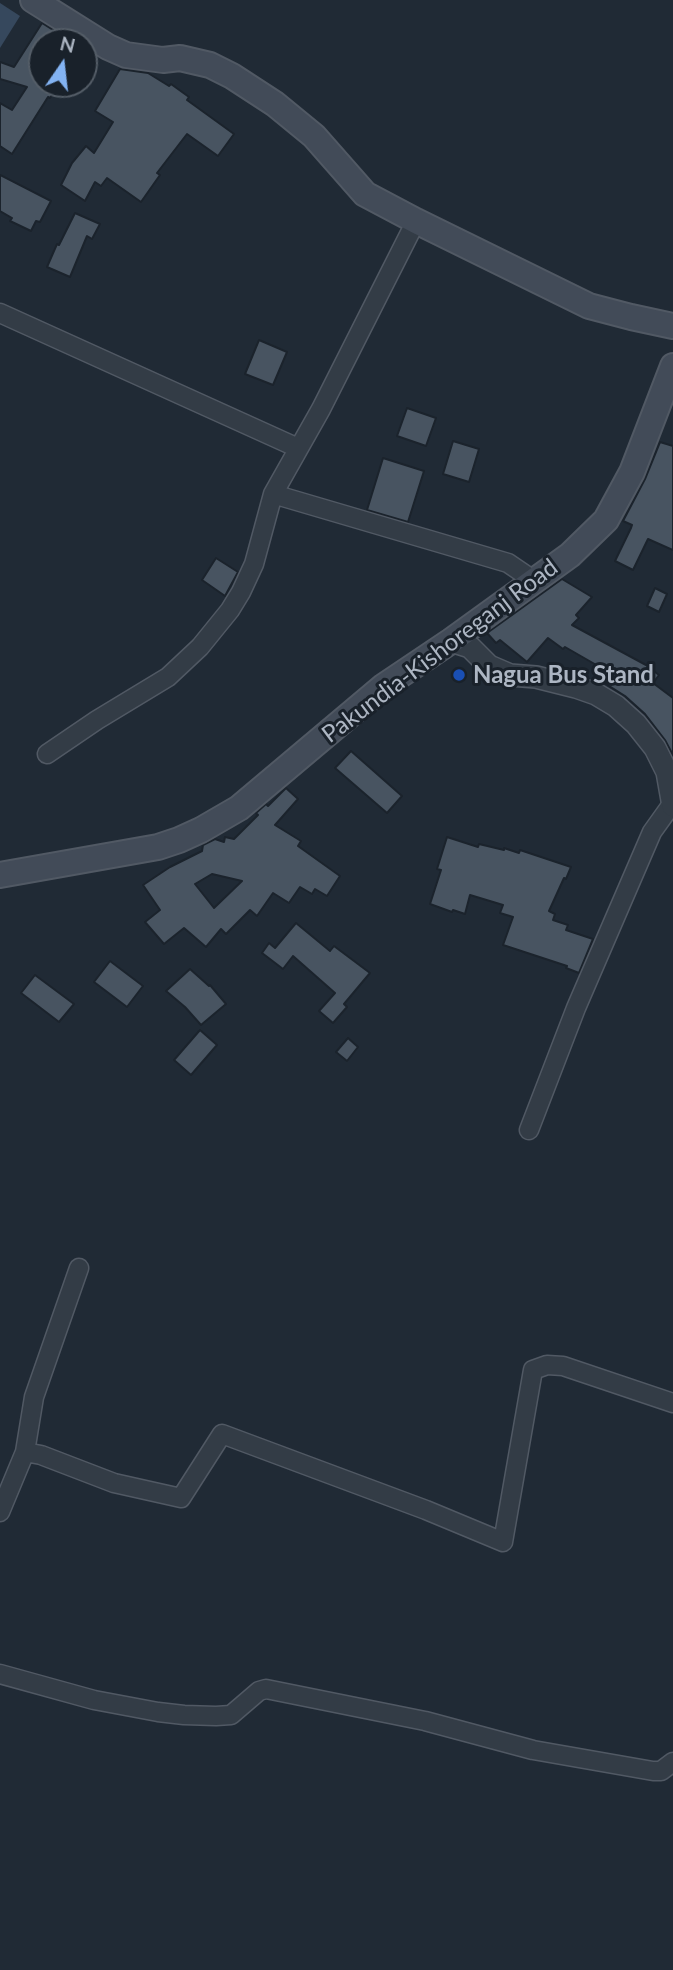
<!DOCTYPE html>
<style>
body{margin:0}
#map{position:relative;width:673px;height:1970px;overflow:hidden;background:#202a35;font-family:Lato,sans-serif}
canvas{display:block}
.north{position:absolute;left:28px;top:28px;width:70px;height:70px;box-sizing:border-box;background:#19212a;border:2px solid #545d67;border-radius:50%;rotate:14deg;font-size:19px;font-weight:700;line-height:28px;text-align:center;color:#adb6c3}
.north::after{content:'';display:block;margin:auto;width:24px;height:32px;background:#83b3f2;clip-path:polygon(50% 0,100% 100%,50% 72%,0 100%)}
</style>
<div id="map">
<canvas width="673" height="1970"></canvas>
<div class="north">N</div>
</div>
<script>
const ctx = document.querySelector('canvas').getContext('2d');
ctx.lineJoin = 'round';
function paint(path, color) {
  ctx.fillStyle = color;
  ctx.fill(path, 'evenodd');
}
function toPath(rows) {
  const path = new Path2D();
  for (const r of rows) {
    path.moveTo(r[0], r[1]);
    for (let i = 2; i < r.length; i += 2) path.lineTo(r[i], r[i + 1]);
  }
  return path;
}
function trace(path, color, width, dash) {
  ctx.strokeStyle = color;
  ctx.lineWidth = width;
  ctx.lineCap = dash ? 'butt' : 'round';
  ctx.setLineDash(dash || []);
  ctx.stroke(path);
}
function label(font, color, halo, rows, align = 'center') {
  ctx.font = font + ' Lato,sans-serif';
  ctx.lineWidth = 6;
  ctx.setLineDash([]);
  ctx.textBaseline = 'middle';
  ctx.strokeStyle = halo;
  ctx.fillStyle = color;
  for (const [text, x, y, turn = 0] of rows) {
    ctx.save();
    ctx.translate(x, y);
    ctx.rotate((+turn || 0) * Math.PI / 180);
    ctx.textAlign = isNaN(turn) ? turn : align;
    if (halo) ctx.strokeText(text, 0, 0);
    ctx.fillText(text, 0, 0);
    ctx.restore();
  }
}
const water = toPath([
 [0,3,20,16,0,48]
]);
const building = toPath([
 [42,23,61,35,57,42,42,42,42,84,59,84,50,98,48,97,12,154,0,146,0,103,12,110,27,87,0,79,0,62,14,67,42,23],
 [120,69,148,73,169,86,171,84,189,97,187,100,234,134,218,156,187,134,157,173,160,175,141,202,107,178,101,186,95,182,85,201,61,185,72,163,86,146,94,153,113,122,95,111,120,69],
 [0,175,51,201,40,222,36,221,31,231,10,221,12,218,0,211,0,175],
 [75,213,100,224,92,239,87,236,70,277,47,267,57,244,59,245,75,213],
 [259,340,287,352,273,385,245,374,259,340],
 [407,408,436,418,426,446,397,436,407,408],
 [453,441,479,449,469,482,443,474,453,441],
 [660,442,673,446,673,550,648,539,633,570,615,561,631,528,632,525,623,521,645,479,660,442],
 [383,458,424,471,408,522,367,510,383,458],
 [216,558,238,572,225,596,202,580,216,558],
 [562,579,592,597,576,615,579,618,572,625,646,665,659,675,653,683,673,698,673,755,665,740,645,714,625,696,606,684,612,674,565,647,563,649,548,638,527,662,500,640,496,643,487,633,562,579],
 [655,588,667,594,659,612,647,606,655,588],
 [351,751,402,796,387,813,335,768,351,751],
 [286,788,298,799,275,825,301,841,298,846,340,876,327,896,315,889,312,894,300,887,289,903,273,893,257,916,250,910,226,934,221,929,206,947,184,928,164,944,145,922,160,910,143,885,170,867,202,851,203,845,215,839,224,842,225,837,234,839,258,815,256,813,266,804,268,806,286,788],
 [212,874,242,881,214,908,195,884,212,874],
 [447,837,478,847,479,844,504,850,504,848,519,853,520,850,571,867,566,879,564,878,549,911,555,914,553,920,568,925,566,930,593,939,579,973,566,968,567,966,503,945,513,917,500,913,503,905,470,895,465,914,453,910,452,912,430,904,441,870,437,869,447,837],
 [296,923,330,951,334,946,370,973,344,1004,347,1007,333,1023,319,1011,335,993,293,956,283,969,262,953,269,943,275,948,296,923],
 [110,961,143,986,127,1007,94,982,110,961],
 [190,969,209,986,210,985,226,1004,201,1025,185,1007,166,991,190,969],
 [35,975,74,1004,59,1022,21,993,35,975],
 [200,1030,217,1045,191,1075,174,1060,200,1030],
 [348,1038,358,1047,347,1061,336,1052,348,1038]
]);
const minor = toPath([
 [0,313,298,448],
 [273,494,508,563,533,580],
 [47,754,97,720,168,677,200,647,230,610,241,592,254,564,273,494,321,409,416,221],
 [529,1130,576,1008,652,832,672,804],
 [25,1452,41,1455,114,1483,181,1498,222,1434,426,1510,503,1542,533,1370,547,1365,563,1366,673,1403],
 [0,1512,25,1452,34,1397,79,1268],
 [0,1674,94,1700,158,1712,184,1715,216,1716,231,1715,259,1691,266,1689,425,1721,533,1750,653,1771,661,1771,673,1762]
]);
const tertiary = toPath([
 [451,641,470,647,489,666,510,675,536,677,576,687,596,694,616,706,636,724,655,748,667,772,673,806]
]);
const secondary = toPath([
 [33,0,108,47,126,55,163,60,180,58,210,65,232,76,275,104,314,136,365,194,416,221,589,306,631,317,673,326],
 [0,875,158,847,179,840,201,830,239,808,384,686,451,641,570,555,606,520,632,472,673,366]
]);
const markers = [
 [459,675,7,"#1a4fb4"]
];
const streetNames = [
 ["Pakundia-Kishoreganj Road",440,651,-37]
];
const poiNames = [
 ["Nagua Bus Stand",473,675]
];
paint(water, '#36485d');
paint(building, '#485461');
trace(building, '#1b232c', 2);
trace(minor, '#515964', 21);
trace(tertiary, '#515964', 24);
trace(secondary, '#515964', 28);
trace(minor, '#333c46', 18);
trace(tertiary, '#333c46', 21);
trace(secondary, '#424b58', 24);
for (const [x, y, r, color] of markers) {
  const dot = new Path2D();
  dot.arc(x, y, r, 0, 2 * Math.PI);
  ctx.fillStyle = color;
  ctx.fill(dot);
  trace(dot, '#19212a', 2.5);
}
label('24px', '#adb6c3', '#19212a', streetNames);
label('bold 24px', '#adb6c3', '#19212a', poiNames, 'left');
</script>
